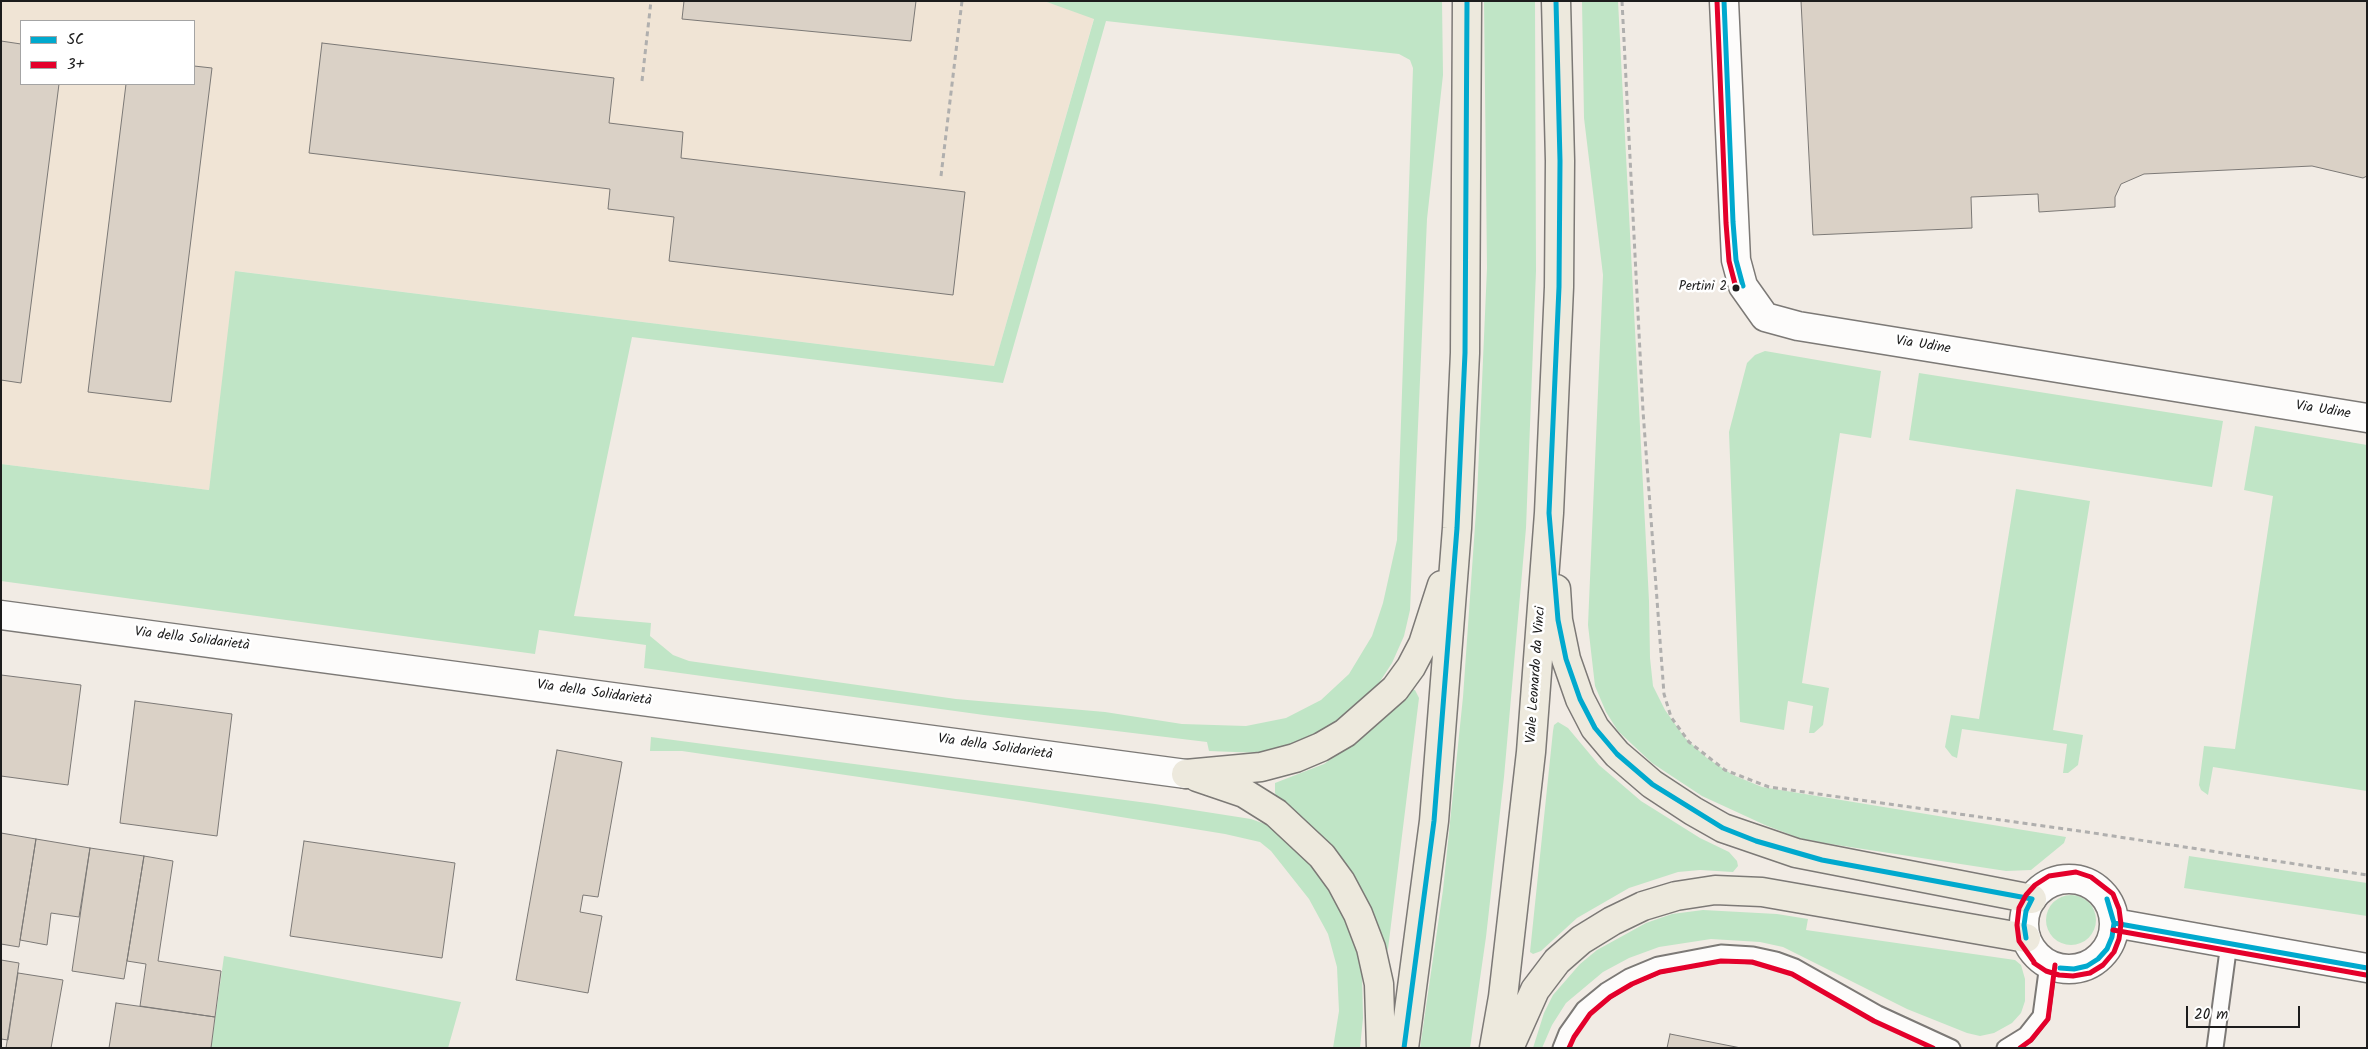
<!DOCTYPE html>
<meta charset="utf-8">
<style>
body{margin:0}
#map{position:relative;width:2368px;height:1049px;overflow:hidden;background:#f1ebe4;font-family:Kalam,sans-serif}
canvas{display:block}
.frame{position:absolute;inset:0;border:2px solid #1c1c1c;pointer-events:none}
.legend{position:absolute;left:20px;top:20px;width:175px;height:65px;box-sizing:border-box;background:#fff;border:1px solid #a4a4a4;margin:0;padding:6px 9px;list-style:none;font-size:15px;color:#1c1c1c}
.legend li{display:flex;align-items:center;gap:10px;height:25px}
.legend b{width:25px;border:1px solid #a4a4a4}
.scale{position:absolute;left:2186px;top:1006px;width:114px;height:22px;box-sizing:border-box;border:2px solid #1c1c1c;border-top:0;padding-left:6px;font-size:15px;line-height:18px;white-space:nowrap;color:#1c1c1c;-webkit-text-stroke:4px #fff;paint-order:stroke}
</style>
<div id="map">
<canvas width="2368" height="1049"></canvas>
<div class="frame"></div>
<ul class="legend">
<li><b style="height:6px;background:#00a9ce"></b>SC</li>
<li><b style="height:6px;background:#e4002b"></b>3+</li>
</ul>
<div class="scale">20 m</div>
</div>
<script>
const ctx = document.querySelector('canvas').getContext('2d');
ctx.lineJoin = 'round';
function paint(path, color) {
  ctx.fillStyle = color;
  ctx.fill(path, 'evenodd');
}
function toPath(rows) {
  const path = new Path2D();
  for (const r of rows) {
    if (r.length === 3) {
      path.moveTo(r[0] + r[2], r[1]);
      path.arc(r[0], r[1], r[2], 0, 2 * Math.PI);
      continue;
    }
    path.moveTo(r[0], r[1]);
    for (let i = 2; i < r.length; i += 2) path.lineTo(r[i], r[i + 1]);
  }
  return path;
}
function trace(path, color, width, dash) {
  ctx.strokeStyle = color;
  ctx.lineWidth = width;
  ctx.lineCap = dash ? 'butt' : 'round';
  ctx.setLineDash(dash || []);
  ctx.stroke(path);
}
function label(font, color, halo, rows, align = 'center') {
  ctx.font = font + ' Kalam,sans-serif';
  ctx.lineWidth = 5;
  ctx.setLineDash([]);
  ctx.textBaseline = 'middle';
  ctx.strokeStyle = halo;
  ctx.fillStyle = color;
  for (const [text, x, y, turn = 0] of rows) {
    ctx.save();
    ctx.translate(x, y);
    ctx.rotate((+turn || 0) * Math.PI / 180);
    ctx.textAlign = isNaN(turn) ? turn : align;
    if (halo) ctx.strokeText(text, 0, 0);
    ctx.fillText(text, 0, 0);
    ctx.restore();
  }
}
const built = toPath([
 [1,1,1044,1,1094,18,994,366,236,271,209,490,1,464],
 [21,21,194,21,194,84,21,84]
]);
const green = toPath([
 [1044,1,1442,1,1443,75,1427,219,1410,610,1404,636,1392,663,1377,686,1339,724,1291,749,1260,753,1209,751,1207,742,984,715,644,668,646,645,539,630,535,654,1,581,1,464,209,490,235,271,994,366,1094,19],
 [1106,21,1399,54,1410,60,1413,68,1397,540,1383,603,1372,636,1349,674,1321,700,1286,718,1246,726,1182,724,1105,712,956,699,689,661,673,655,650,636,651,623,574,616,632,337,1003,383],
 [1484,1,1535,1,1536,271,1526,528,1504,777,1486,937,1470,1048,1420,1048,1443,890,1463,697,1477,497,1487,268],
 [1582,1,1618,1,1649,601,1650,658,1653,686,1665,710,1685,738,1707,758,1733,775,1762,787,2066,837,2064,843,2031,870,2006,871,1824,843,1799,838,1765,825,1702,796,1652,763,1618,731,1606,712,1595,686,1588,625,1603,275,1584,118],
 [1765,351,1881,371,1871,438,1840,433,1802,683,1829,688,1823,725,1814,733,1809,733,1813,706,1788,701,1784,730,1740,722,1729,432,1747,363,1755,355],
 [1919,373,2223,421,2212,487,1909,440],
 [2255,426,2367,445,2367,791,2213,767,2208,795,2201,790,2199,785,2204,746,2235,749,2273,496,2244,490],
 [2016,489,2090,501,2053,730,2083,735,2078,765,2068,773,2063,773,2067,744,1962,729,1957,758,1952,756,1945,747,1951,715,1979,719],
 [1409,689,1415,690,1419,698,1388,949,1386,953,1278,799,1275,793,1275,783,1324,764,1344,750,1363,735],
 [1558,722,1568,728,1599,765,1641,801,1700,838,1729,852,1737,861,1738,866,1733,872,1700,870,1678,872,1629,888,1577,918,1541,951,1533,954,1530,952,1553,731,1554,725],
 [651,737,1155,804,1251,819,1265,824,1278,832,1301,853,1320,875,1349,926,1358,951,1362,973,1363,1018,1360,1048,1333,1048,1339,1011,1337,967,1328,934,1309,899,1271,851,1260,842,1225,834,1023,801,682,751,650,751],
 [2189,856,2367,883,2367,916,2184,888],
 [2071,920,25],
 [1703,910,1777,914,1808,919,1806,930,2015,960,2021,965,2025,979,2025,1001,2021,1013,2012,1023,1994,1033,1980,1036,1967,1033,1907,1009,1783,947,1760,942,1711,939,1659,947,1629,958,1603,972,1566,1003,1552,1025,1542,1048,1533,1048,1544,1013,1553,995,1580,964,1597,950,1646,923,1672,914],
 [224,956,461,1002,448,1048,211,1048]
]);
const building = toPath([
 [684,1,916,1,911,41,682,19,684,1],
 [1801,1,2367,1,2367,176,2363,178,2312,166,2144,174,2121,184,2115,197,2115,207,2039,212,2038,194,1971,197,1972,228,1813,235,1801,1],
 [1,41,21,44,21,84,59,84,21,383,1,380,1,41],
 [322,43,614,78,609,123,683,132,681,158,965,192,953,295,669,261,674,217,608,209,610,189,309,153,322,43],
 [194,66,212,68,171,402,88,392,126,84,194,84,194,66],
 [1,675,81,685,68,785,1,776,1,675],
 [135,701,232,714,217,836,120,823,135,701],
 [557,750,622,762,598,897,583,895,580,912,602,916,588,993,516,980,557,750],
 [1,833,36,839,19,947,1,944,1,833],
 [36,839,90,848,79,917,51,913,47,945,20,940,36,839],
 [304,841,455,863,442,958,290,936,304,841],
 [90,848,144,856,124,979,72,971,90,848],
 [144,856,173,861,158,961,221,971,215,1017,140,1006,146,964,127,961,144,856],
 [1,960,19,963,8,1040,1,1039,1,960],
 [18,973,63,980,51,1048,6,1048,18,973],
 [116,1003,215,1017,211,1048,109,1048,116,1003],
 [1670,1034,1741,1048,1667,1048,1670,1034]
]);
const path = toPath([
 [1622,1,1643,411,1664,694,1671,717,1689,742,1725,770,1769,787,2100,834,2367,875],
 [642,81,651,1],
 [941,176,962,1]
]);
const lane = toPath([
 [1561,1048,1567,1033,1584,1009,1606,991,1629,977,1658,965,1721,953,1753,955,1776,960,1795,967,1878,1014,1952,1048],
 [2005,1048,2026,1035,2041,1016,2048,964],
 [2215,1048,2229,943]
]);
const street = toPath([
 [1724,1,1736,260,1743,286,1765,317,1798,326,2367,418]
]);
const secondary = toPath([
 [1,615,1186,774],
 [2069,924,45],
 [2114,923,2367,968]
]);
const highway = toPath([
 [1556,589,1558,620,1566,659,1580,699,1595,728,1617,754,1652,784,1693,811,1723,828,1796,853,2032,899],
 [1186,774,1261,767,1295,758,1321,747,1345,733,1395,689,1411,667,1423,644,1442,585],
 [1197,777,1244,793,1276,813,1322,856,1341,882,1358,914,1371,948,1379,984,1381,1048],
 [1404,1048,1434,821,1457,528,1465,353,1467,1],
 [1494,1048,1503,997,1531,752,1549,513,1559,287,1560,161,1556,1],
 [1509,1048,1535,990,1557,961,1581,940,1612,921,1643,906,1676,896,1715,890,1762,892,2026,938]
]);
const bus1 = toPath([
 [1556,1,1560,161,1559,287,1549,513,1558,620,1566,659,1580,699,1595,728,1617,754,1652,784,1723,828,1756,841,1822,860,2032,899],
 [1724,1,1733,222,1736,260,1743,286],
 [2114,923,2367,968],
 [2026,938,2024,925,2026,911,2032,899],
 [2060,968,2074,969,2087,966,2098,959,2107,949,2112,937,2114,923,2107,899],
 [1404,1048,1434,821,1457,528,1465,353,1467,1]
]);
const bus2 = toPath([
 [1717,1,1726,223,1729,261,1736,288],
 [2113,930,2366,975],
 [2034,962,2019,941,2017,925,2019,908,2026,895,2035,885,2049,876,2076,872,2091,877,2113,894,2119,909,2121,924,2119,939,2114,952,2103,965,2090,973,2073,976,2059,975,2046,971,2034,963],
 [1569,1048,1574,1037,1590,1014,1610,997,1632,984,1660,972,1721,961,1752,962,1792,974,1874,1021,1933,1048],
 [2020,1048,2031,1040,2048,1019,2055,965]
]);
const markers = [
 [1736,288,4.5,"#1c1c1c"]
];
const busNames = [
 ["Pertini 2",1727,288]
];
const streetNames = [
 ["Via Udine",1923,346,9],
 ["Via Udine",2323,411,9],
 ["Via della Solidarietà",192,640,7],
 ["Viale Leonardo da Vinci",1537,675,-86],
 ["Via della Solidarietà",594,694,8],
 ["Via della Solidarietà",995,748,8]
];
paint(built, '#f0e4d5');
paint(green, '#c0e5c6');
paint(building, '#dad1c6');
trace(building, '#7c7976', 1);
trace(lane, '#7c7976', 19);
trace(street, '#7c7976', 31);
trace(secondary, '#7c7976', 31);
trace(highway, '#7c7976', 31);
trace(path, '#b0afae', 3, [5, 4]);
trace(lane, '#fdfcfb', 15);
trace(street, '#fdfcfb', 28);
trace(secondary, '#fdfcfb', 28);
trace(highway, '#ede9dd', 28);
trace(bus1, '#00a9ce', 5);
trace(bus2, '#e4002b', 5);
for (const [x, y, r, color] of markers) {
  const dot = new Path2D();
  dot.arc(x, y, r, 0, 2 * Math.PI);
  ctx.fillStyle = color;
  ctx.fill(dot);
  trace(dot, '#fff', 2);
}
label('13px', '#1c1c1c', '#fff', busNames, 'right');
label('14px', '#1c1c1c', '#fff', streetNames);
</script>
